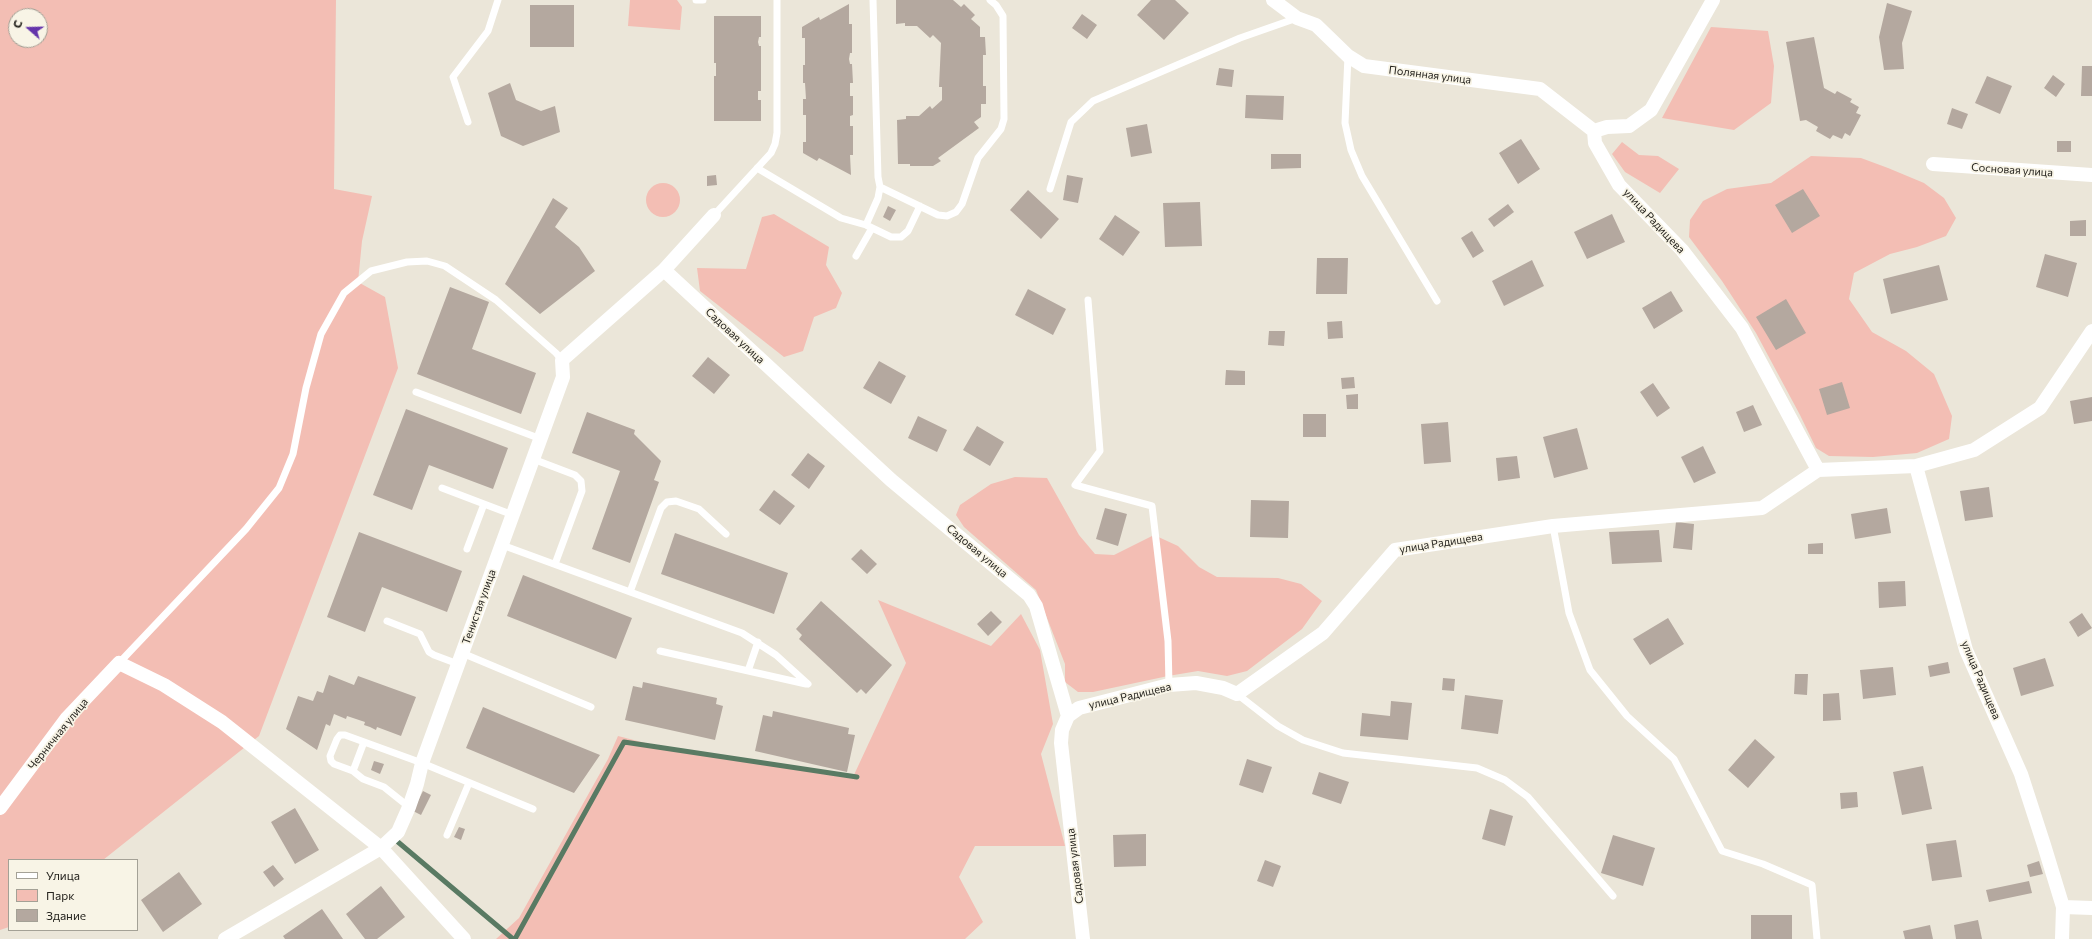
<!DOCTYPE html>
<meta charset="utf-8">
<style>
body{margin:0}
#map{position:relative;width:2092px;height:939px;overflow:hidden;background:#ebe6d9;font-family:Commissioner,sans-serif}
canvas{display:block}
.legend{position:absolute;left:8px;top:859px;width:130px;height:72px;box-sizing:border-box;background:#f8f4e6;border:1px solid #a4a196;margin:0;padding:5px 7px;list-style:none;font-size:12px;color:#26241f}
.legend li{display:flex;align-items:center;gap:8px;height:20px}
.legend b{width:20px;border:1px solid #a4a196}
.north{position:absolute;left:8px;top:8px;width:40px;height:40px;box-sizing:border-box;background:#f8f4e6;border:1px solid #a4a196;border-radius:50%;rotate:290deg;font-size:11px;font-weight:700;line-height:16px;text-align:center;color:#26241f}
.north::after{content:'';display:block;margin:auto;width:14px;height:18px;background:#6534ab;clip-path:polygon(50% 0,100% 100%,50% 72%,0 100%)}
</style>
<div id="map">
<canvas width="2092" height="939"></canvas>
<ul class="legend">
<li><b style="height:5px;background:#fff"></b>Улица</li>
<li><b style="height:11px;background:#f3beb4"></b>Парк</li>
<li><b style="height:11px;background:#b4a89f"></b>Здание</li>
</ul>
<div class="north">С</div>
</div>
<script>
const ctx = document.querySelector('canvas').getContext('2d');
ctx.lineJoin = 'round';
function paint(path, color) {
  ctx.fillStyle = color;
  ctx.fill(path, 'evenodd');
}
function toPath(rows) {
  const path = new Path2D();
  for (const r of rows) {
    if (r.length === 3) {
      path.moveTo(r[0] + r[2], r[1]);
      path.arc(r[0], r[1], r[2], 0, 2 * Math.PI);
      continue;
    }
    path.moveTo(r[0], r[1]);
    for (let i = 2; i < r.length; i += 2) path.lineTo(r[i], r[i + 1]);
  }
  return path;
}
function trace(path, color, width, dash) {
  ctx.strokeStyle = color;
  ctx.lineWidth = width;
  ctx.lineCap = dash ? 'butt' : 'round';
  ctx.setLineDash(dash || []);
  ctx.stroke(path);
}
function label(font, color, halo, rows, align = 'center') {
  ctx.font = font + ' Commissioner,sans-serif';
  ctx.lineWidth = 3.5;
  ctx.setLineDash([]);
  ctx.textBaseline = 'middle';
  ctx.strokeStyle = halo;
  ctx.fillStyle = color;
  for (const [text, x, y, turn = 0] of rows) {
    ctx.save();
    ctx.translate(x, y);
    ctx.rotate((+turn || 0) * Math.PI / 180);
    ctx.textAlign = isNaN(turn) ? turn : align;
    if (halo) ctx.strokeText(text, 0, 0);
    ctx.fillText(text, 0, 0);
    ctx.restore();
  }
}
const green = toPath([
 [0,0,336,0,334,189,372,196,362,241,358,282,385,297,398,368,259,736,103,860,9,860,9,927,0,930],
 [16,16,40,16,40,40,16,40],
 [630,0,677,0,682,7,680,30,628,26],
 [1711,27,1768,31,1774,66,1771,103,1734,130,1662,118],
 [1622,142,1639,155,1658,156,1679,169,1660,193,1625,172,1612,154],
 [1811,156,1861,158,1888,168,1924,183,1944,198,1956,218,1946,236,1917,247,1890,254,1854,273,1849,299,1872,332,1906,351,1934,374,1952,416,1949,439,1917,453,1873,457,1829,456,1816,448,1800,415,1756,333,1722,281,1689,237,1690,220,1703,201,1727,189,1771,183],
 [663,200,17],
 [774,214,829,247,826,265,842,293,836,308,814,317,803,351,784,357,700,291,697,268,746,269,762,217],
 [1015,477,1047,478,1079,535,1095,554,1114,555,1154,535,1178,546,1199,567,1217,577,1278,578,1301,584,1322,601,1302,629,1247,671,1227,676,1198,671,1168,676,1093,692,1078,692,1065,682,1065,664,1036,590,964,527,956,515,960,505,991,484],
 [878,600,991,646,1021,614,1040,650,1053,724,1041,754,1065,846,975,846,959,877,983,922,965,939,496,939,519,918,608,759,618,736,673,750,853,777,906,663]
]);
const stream = toPath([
 [398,842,513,939],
 [515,939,624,742,857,777]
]);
const building = toPath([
 [896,0,953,0,961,7,964,4,975,15,971,19,980,27,980,37,985,37,986,55,983,55,983,86,986,86,986,104,981,104,981,117,974,122,979,128,938,158,941,161,933,166,910,166,910,164,898,164,897,120,906,119,906,116,919,116,930,106,932,109,942,100,942,87,939,87,941,43,933,35,930,38,917,26,905,26,905,23,896,24],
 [1151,0,1175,0,1189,13,1164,40,1137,15],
 [1887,3,1912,11,1902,43,1904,69,1884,70,1879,37],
 [849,4,849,24,852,24,852,53,850,53,849,59,850,64,852,64,853,83,850,83,850,96,853,96,853,115,850,116,850,126,853,126,853,155,850,155,851,175,819,158,817,161,803,153,803,142,806,142,806,115,803,115,803,99,806,99,805,83,803,83,803,65,805,65,805,38,802,38,802,27,819,17,820,20],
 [530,5,574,5,574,47,530,47],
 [1082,14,1097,25,1087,39,1072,28],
 [714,16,761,16,761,37,759,37,758,42,759,46,761,46,761,91,758,91,758,100,761,100,761,121,714,121,714,76,716,76,716,63,714,63],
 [1814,37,1824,88,1835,94,1837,91,1852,99,1850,102,1859,107,1856,113,1861,115,1850,136,1845,133,1842,139,1833,135,1830,139,1816,131,1818,127,1806,120,1800,121,1786,42],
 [2082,66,2092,66,2092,96,2081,96],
 [1219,68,1234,70,1232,87,1216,85],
 [2053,75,2065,84,2056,97,2044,88],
 [1987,76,2012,86,2000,114,1975,103],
 [510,83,516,100,541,111,555,106,560,132,523,146,501,136,488,93],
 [1246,95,1284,96,1283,120,1245,118],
 [1952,108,1968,114,1962,129,1947,124],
 [1147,124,1152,153,1131,157,1126,128],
 [1521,139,1540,169,1518,184,1499,153],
 [2057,141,2071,141,2071,152,2057,152],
 [1271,154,1301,154,1301,168,1271,169],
 [716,175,717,185,707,186,707,176],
 [1067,175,1083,178,1078,203,1063,200],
 [1803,189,1820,216,1792,233,1775,205],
 [1028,190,1059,219,1041,239,1010,210],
 [553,198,568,208,555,227,579,247,595,271,540,314,505,284],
 [1200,202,1202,246,1165,247,1163,203],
 [1508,204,1514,212,1494,227,1488,219],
 [888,206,896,210,890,221,883,217],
 [1612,214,1625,242,1587,259,1574,232],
 [1115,215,1140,232,1123,256,1099,239],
 [2086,220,2086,236,2070,236,2070,221],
 [1472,231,1484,251,1473,258,1461,238],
 [2045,254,2077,263,2068,297,2036,287],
 [1317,258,1348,258,1347,294,1316,294],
 [1532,260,1544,286,1504,306,1492,281],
 [1939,265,1948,300,1891,314,1883,279],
 [450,287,489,302,472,349,536,373,521,414,417,374],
 [1028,289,1066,309,1053,335,1015,315],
 [1671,291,1683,311,1654,329,1642,308],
 [1786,299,1806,333,1776,350,1756,317],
 [1342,321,1343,338,1328,339,1327,322],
 [1269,331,1285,331,1284,346,1268,345],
 [708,357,730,375,714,394,692,376],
 [879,361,906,376,891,404,863,388],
 [1226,370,1245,371,1245,385,1225,385],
 [1354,377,1355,388,1342,389,1341,378],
 [1842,382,1850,408,1827,415,1819,389],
 [1653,383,1670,408,1657,417,1640,392],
 [1358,394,1358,409,1347,409,1346,395],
 [2092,397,2092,421,2074,424,2070,401],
 [1753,405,1762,425,1744,432,1736,412],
 [406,409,508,448,493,489,429,465,412,510,373,495],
 [587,412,635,430,634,434,661,461,654,480,659,482,630,563,592,549,620,471,572,453],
 [1303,414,1326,414,1326,437,1303,437],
 [918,416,947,430,937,452,908,438],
 [1448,422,1451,462,1424,464,1421,424],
 [977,426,1004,442,990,466,963,450],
 [1577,428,1588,469,1554,478,1543,437],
 [1703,446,1716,473,1694,483,1681,457],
 [808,453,825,466,809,489,791,475],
 [1517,456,1520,478,1498,481,1496,458],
 [1989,487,1993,517,1965,521,1960,491],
 [774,490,795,506,780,525,759,510],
 [1251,500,1289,501,1288,538,1250,537],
 [1105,508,1127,514,1118,546,1096,539],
 [1887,508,1891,533,1855,539,1851,514],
 [1676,522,1694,524,1692,550,1673,548],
 [1659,530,1662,562,1612,564,1609,532],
 [359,532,462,571,447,612,382,587,365,632,327,617],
 [675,533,788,573,774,614,661,574],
 [1823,543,1823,554,1808,554,1808,544],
 [861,549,877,564,867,574,851,559],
 [523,575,632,618,616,659,507,616],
 [1905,581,1906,606,1879,608,1878,582],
 [821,601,892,665,866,694,861,689,857,693,799,639,802,635,796,629],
 [991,611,1002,622,988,636,977,624],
 [2082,613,2092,628,2078,637,2069,622],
 [1668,618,1684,644,1650,665,1633,639],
 [2045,658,2054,686,2021,696,2013,668],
 [1948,662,1950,673,1930,677,1928,666],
 [1893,667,1896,695,1863,699,1860,670],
 [1795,674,1808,674,1807,695,1794,694],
 [329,675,354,685,358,676,416,697,401,736,377,727,376,730,370,727,364,725,365,722,347,716,346,719,334,714,330,726,326,724,317,750,286,729,298,696,313,701,317,691,323,693],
 [1443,678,1455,679,1454,691,1442,690],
 [643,682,717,698,716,704,723,706,715,740,625,720,633,686,642,688],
 [1839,693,1841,720,1823,721,1823,694],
 [1465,695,1503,700,1498,734,1461,729],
 [1391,701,1412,703,1408,740,1360,736,1362,713,1390,716],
 [483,707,509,718,600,755,574,793,466,748],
 [773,711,849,728,848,734,855,735,847,772,755,751,763,715,772,717],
 [1755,739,1775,757,1748,788,1728,770],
 [1247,759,1272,767,1263,793,1239,785],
 [374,761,384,764,380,774,371,770],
 [1923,766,1932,809,1902,815,1893,772],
 [1319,772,1349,782,1341,804,1312,794],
 [423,791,431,795,421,815,413,811],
 [1857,792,1858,807,1841,809,1840,793],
 [295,808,319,850,295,864,271,822],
 [1490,809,1513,816,1505,846,1482,839],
 [459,827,465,829,461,840,454,837],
 [1146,834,1146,866,1114,867,1113,835],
 [1613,835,1655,848,1643,886,1601,873],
 [1956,840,1962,877,1932,881,1926,844],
 [1265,860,1281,866,1273,887,1257,881],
 [2039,861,2043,874,2030,877,2027,865],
 [273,865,284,879,274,887,263,872],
 [179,872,202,904,163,932,141,900],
 [2029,881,2032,893,1989,902,1986,890],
 [381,886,405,917,377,939,365,939,346,914],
 [322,909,343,939,285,939,283,936],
 [1751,915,1792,915,1792,939,1751,939],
 [1978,920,1982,939,1956,939,1954,925],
 [1930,925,1933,939,1905,939,1903,931]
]);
const service = toPath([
 [696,0,703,0],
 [1348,56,1345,123,1351,150,1362,176,1437,301],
 [468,122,453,77,488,31,498,0],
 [757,168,841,218,866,225,891,237,901,237,908,231,920,206],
 [880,187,938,215,947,216,956,212,962,204,978,158,1001,129,1004,119,1003,16,996,5,990,0],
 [1050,189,1071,122,1093,101,1240,38,1297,18],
 [714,215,771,153,775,144,777,133,777,0],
 [866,225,878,198,880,187,878,177,873,0],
 [856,256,872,228],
 [1088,300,1100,451,1075,485,1152,506,1168,641,1169,685],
 [416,392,541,439],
 [533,459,575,475,581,481,582,491,555,564],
 [442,488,513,515],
 [1553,526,1569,613,1590,670,1627,716,1674,759,1722,851,1763,864,1812,885,1817,939],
 [502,545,742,633,776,655,808,684],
 [467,549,484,504],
 [630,592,661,508,667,502,676,501,699,509,726,534],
 [387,621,420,634,429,652,434,655,458,664],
 [660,651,806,684],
 [462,653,591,707],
 [119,663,246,529,279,488,293,454,306,388,321,334,344,293,371,271,407,262,427,261,445,266,496,300,556,353,562,360],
 [748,671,758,642],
 [1237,694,1278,726,1303,740,1343,753,1477,768,1505,780,1528,797,1613,896],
 [353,771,364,742],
 [409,807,384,787,363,779,353,771,334,764,331,761,330,756,337,739,340,735,345,735,422,763,533,809],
 [447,835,469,783]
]);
const minor = toPath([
 [1273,0,1297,18,1316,25,1348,56,1364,66,1540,89,1594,131],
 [1713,0,1651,110,1629,126,1607,127,1594,131,1595,143,1619,185,1682,250,1742,328,1818,470],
 [1933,164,2092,175],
 [664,270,891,480,1029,595,1036,606,1068,716,1062,730,1061,743,1083,939],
 [1916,466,1966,650,2021,774,2044,845,2063,907,2062,939],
 [1068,716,1079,708,1169,685,1196,683,1223,688,1237,694,1323,633,1395,550,1553,526,1762,508,1818,470,1916,466,1974,450,2040,408,2092,331],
 [0,808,67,718,119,663,164,685,222,722,381,848,464,939],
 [2063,907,2092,908],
 [225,939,381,848,398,832,409,807,417,784,422,763,563,377,562,360,664,270,714,215]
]);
const streetNames = [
 ["Полянная улица",1430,75,7],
 ["Сосновая улица",2012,170,4],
 ["улица Радищева",1654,221,47],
 ["Садовая улица",735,336,43],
 ["улица Радищева",1441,543,-9],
 ["Садовая улица",977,551,40],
 ["Тенистая улица",479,607,-70],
 ["улица Радищева",1981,680,67],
 ["улица Радищева",1130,696,-13],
 ["Черничная улица",58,734,-51],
 ["Садовая улица",1075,866,-97]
];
paint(green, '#f3beb4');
trace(stream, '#597a63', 5);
paint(building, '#b4a89f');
trace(service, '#fff', 7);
trace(minor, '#fff', 14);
label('11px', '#26241f', '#f8f4e6', streetNames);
</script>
